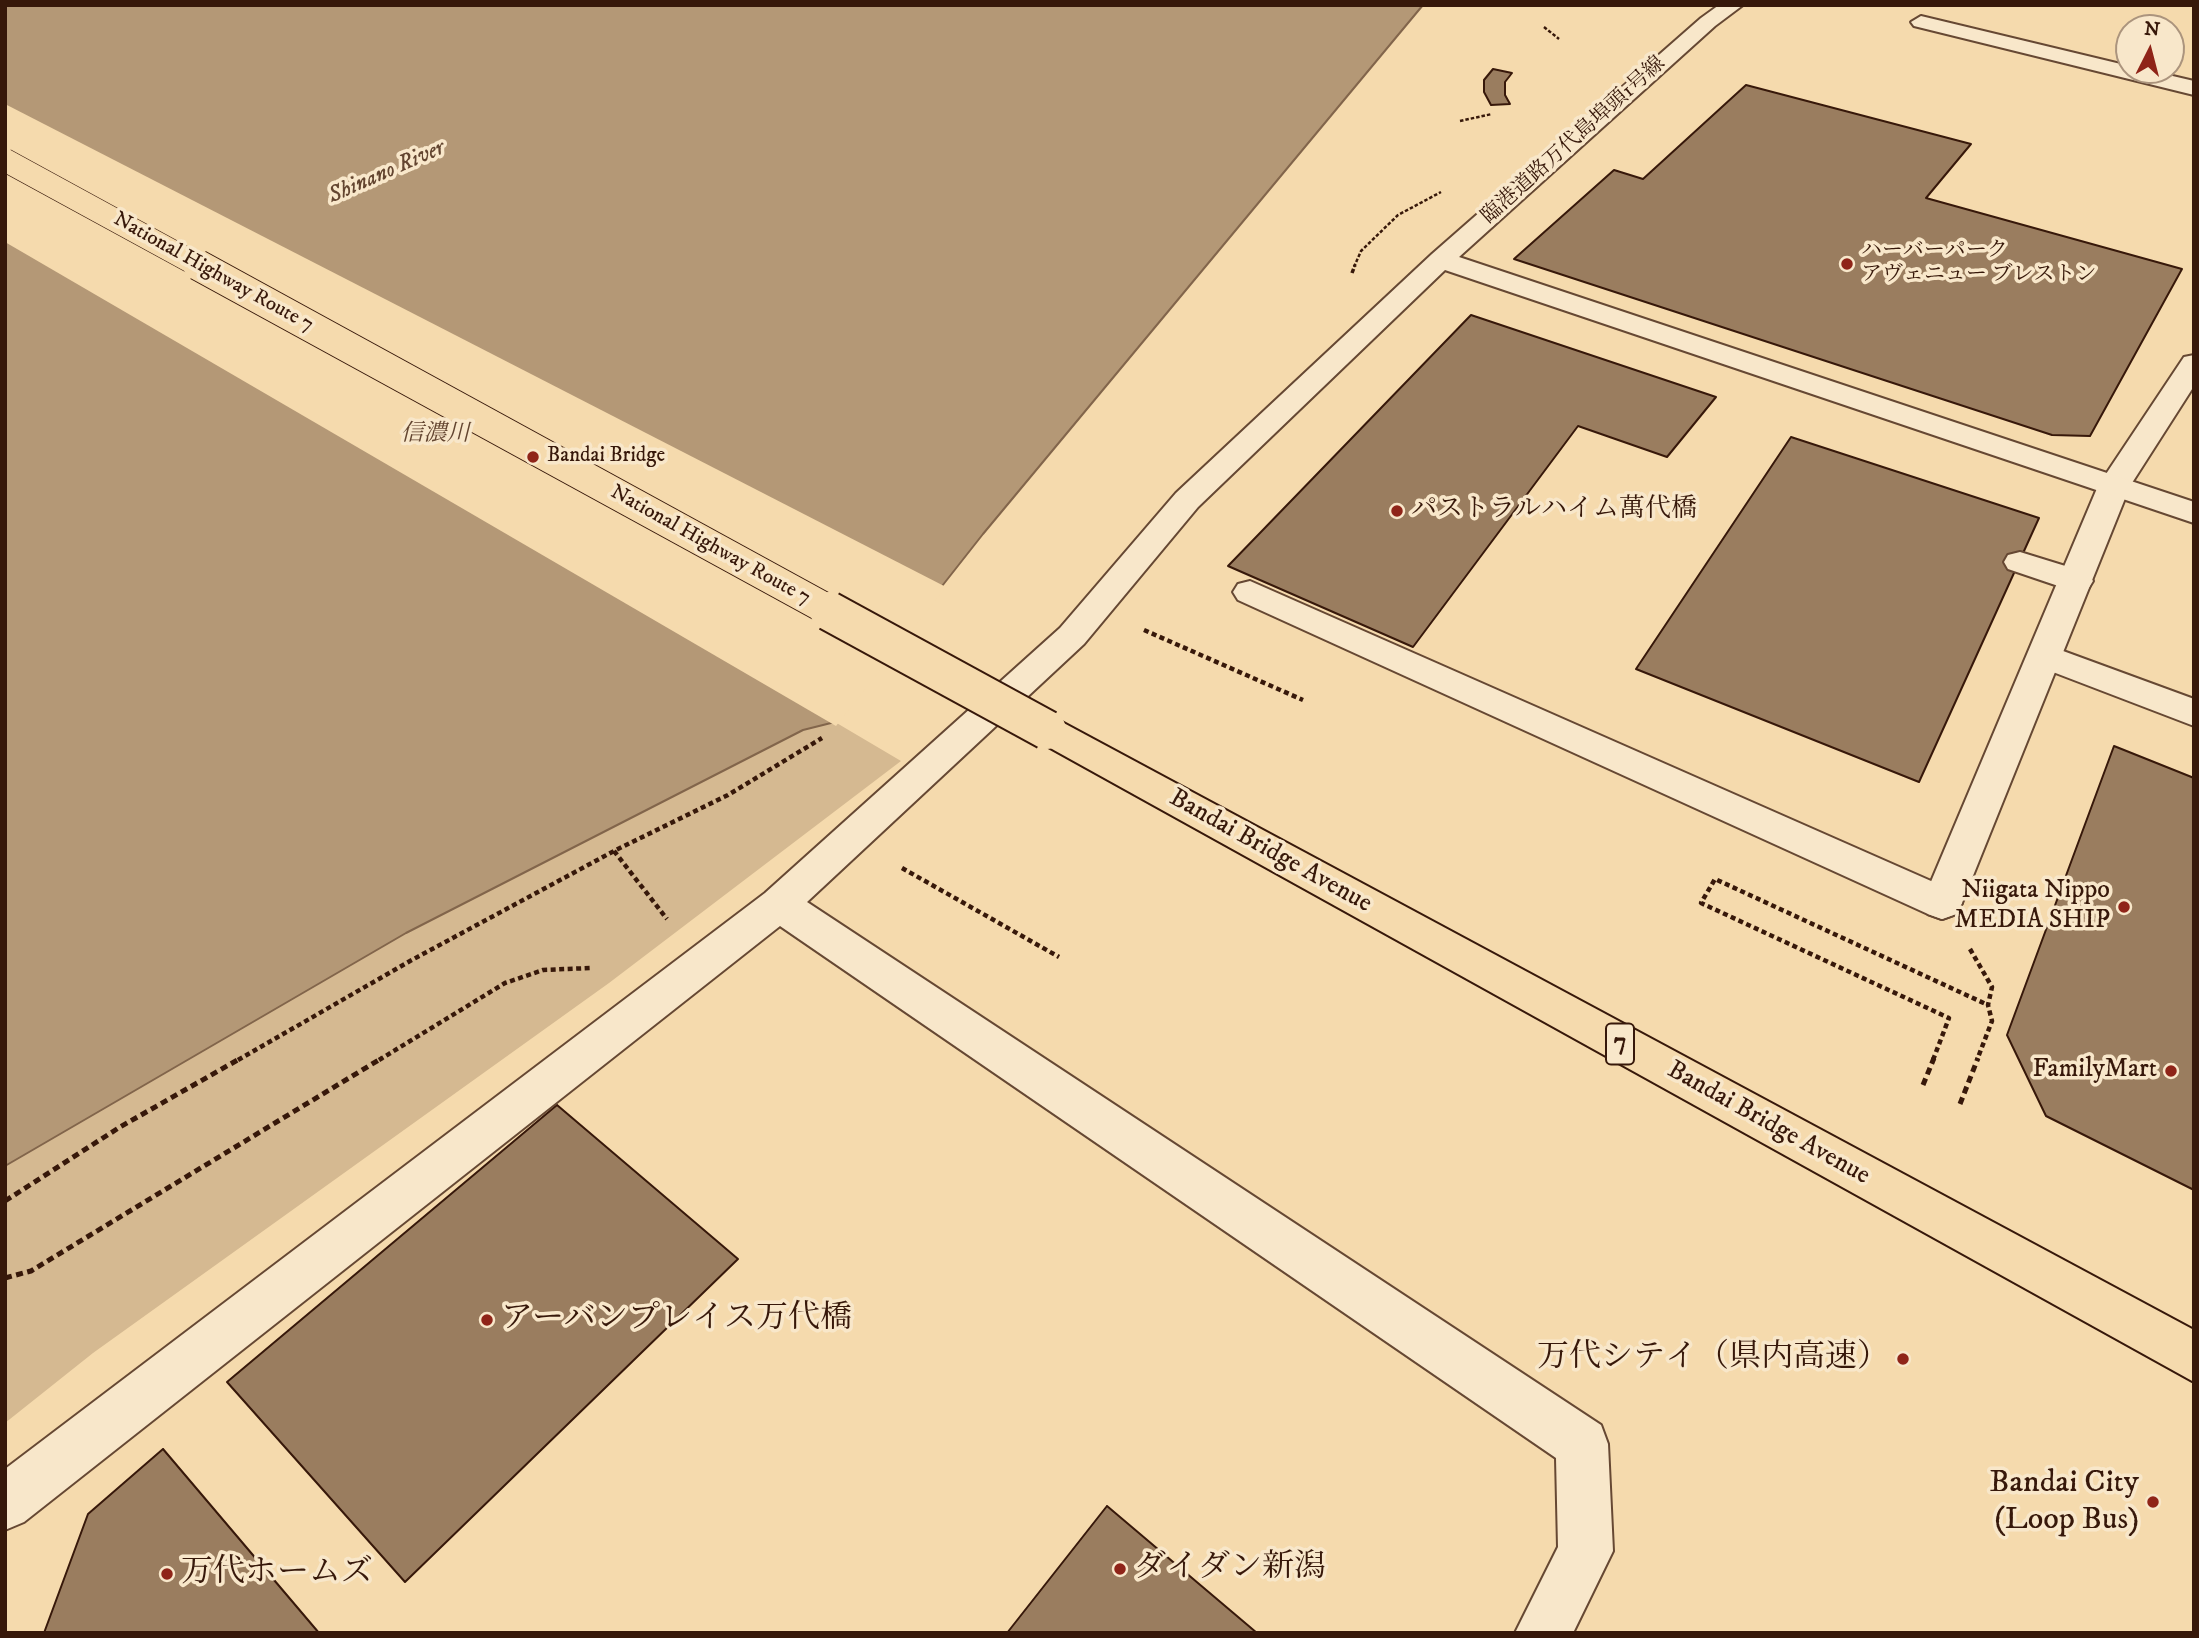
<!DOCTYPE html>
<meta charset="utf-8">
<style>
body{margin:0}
#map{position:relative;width:2199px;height:1638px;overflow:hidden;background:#f5daad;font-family:"IM FELL DW Pica",serif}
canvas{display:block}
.frame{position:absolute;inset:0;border:7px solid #37180a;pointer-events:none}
.north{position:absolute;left:2115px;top:14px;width:70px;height:70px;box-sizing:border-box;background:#f8e7ca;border:2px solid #ab947d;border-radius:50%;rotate:6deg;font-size:19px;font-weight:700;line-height:28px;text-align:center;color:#37180a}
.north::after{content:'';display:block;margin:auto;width:24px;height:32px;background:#8f2418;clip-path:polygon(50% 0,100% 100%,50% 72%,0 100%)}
</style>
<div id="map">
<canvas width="2199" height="1638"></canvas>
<div class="frame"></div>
<div class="north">N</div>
</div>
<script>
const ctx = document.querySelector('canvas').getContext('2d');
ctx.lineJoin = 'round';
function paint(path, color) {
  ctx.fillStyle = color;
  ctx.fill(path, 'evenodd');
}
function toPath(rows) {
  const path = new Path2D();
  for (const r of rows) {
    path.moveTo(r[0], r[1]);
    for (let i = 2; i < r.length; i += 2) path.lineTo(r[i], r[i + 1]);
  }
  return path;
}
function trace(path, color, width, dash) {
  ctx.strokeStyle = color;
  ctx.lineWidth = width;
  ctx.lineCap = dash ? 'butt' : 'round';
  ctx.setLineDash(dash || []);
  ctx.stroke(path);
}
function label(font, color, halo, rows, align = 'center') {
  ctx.font = font + ' "IM FELL DW Pica","Noto Serif JP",serif';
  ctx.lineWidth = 7;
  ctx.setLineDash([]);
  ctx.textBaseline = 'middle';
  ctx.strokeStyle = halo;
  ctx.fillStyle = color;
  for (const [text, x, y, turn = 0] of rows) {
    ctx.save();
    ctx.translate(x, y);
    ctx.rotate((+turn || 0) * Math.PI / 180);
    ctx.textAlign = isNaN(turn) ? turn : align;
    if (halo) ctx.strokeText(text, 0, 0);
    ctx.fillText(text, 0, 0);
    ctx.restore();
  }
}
const green = toPath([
 [835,722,901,761,609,983,93,1353,5,1423,5,1166,406,933,803,730]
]);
const water = toPath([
 [5,5,1423,5,983,534,835,722,803,730,406,933,5,1166,5,5]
]);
const pier = toPath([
 [5,104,946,587,836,726,5,242]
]);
const building = toPath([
 [1493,69,1512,73,1505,82,1505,95,1510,104,1491,105,1484,92,1484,80,1493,69],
 [1746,85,1971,144,1926,198,2182,269,2090,436,2052,435,1514,259,1614,170,1643,179,1746,85],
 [1471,315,1716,397,1667,457,1578,426,1413,647,1228,566,1471,315],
 [1791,437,2039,518,1919,782,1636,669,1791,437],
 [2114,746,2194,778,2194,1190,2046,1116,2007,1035,2114,746],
 [557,1105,738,1259,405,1582,227,1382,557,1105],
 [163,1449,319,1633,44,1633,88,1514,163,1449],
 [1107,1506,1257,1633,1007,1633,1107,1506]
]);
const pathFar3 = toPath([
 [1544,27,1559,39],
 [1460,121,1492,114],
 [1354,267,1361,251,1398,215,1441,192]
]);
const pathFar2 = toPath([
 [1352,273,1355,265]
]);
const pathFar1 = toPath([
 [1144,630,1303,700],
 [614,851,667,919],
 [902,868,1059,957],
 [1970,949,1992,987,1988,1005,1992,1021,1977,1060],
 [238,1060,410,961,614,851,728,795,822,738],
 [379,1060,505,983,543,970,591,968],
 [1933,1060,1949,1018,1701,903,1715,879,1988,1005]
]);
const path = toPath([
 [1923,1085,1934,1058],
 [1960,1104,1978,1058],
 [5,1201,120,1127,241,1058],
 [5,1278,31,1271,382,1058]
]);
const service = toPath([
 [2020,552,2088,573,2093,581,2088,589,2076,592,2008,569,2004,562,2008,555,2020,552],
 [1250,581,1956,892,1962,903,1956,914,1942,919,1928,914,1238,600,1233,592,1238,584,1250,581],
 [2044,644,2194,699,2194,726,2032,664,2027,656,2032,648,2044,644]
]);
const minor = toPath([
 [1921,16,2129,66,2129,70,2147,70,2194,81,2194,95,1914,26,1911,22,1921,16],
 [2194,355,2194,386,2130,486,1962,903,1956,914,1942,919,1928,914,1922,903,2098,486,2184,357,2194,355]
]);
const tertiary = toPath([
 [1719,5,1743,5,1715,26,1459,257,2194,502,2194,523,1445,270,1198,507,1084,644,807,902,1601,1425,1608,1444,1613,1551,1573,1633,1515,1633,1558,1547,1556,1458,780,926,24,1522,5,1530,5,1469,765,893,1060,628,1176,493,1432,254,1701,18,1719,5]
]);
const trunk = toPath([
 [1047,717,1060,721,2194,1330,2194,1382,1034,739,1029,730,1034,721,1047,717]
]);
const trunkBridgeFar2 = toPath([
 [5,160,201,267]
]);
const trunkBridgeFar1 = toPath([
 [198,265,832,612]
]);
const trunkBridge = toPath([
 [829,611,1047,730]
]);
const markers = [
 [1847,264,7,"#8f2418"],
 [533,457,7,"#8f2418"],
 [1397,511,7,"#8f2418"],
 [2124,907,7,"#8f2418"],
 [2171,1071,7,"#8f2418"],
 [487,1320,7,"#8f2418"],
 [1903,1359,7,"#8f2418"],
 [2153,1502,7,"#8f2418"],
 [1120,1569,7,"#8f2418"],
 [167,1574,7,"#8f2418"]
];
const farStreetnames = [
 ["臨港道路万代島埠頭1号線",1574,141,-42],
 ["National Highway Route 7",213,273,29],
 ["National Highway Route 7",710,546,29]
];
const farPoinames = [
 ["ハーバーパーク",1861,252],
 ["アヴェニュー ブレストン",1861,276],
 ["Bandai Bridge",547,457]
];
const farWaternames = [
 ["Shinano River",387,173,-24],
 ["信濃川",435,435]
];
const shields = [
 [1620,1044,28]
];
const shieldNames = [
 ["7",1620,1044]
];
const poiNames = [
 ["パストラルハイム萬代橋",1411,511,"left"],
 ["Niigata Nippo",2110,892],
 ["MEDIA SHIP",2110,922],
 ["FamilyMart",2157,1071]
];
const streetNames = [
 ["Bandai Bridge Avenue",1270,852,29],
 ["Bandai Bridge Avenue",1768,1124,29]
];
const nearPoinames = [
 ["アーバンプレイス万代橋",501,1320],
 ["万代シテイ（県内高速）",1889,1359,"right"],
 ["Bandai City",2139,1484,"right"],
 ["(Loop Bus)",2139,1521,"right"],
 ["ダイダン新潟",1134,1569],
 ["万代ホームズ",181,1574]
];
paint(green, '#d5b991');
paint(water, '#b49876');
trace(water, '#82654b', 2);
paint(pier, '#f5daad');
paint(building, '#9a7d5f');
trace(building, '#37180a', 2);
trace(service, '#664833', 4);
trace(minor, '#664833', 4);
trace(tertiary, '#664833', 4);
trace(trunk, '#37180a', 4);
trace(pathFar3, '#37180a', 2.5, [3.5, 2]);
trace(pathFar2, '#37180a', 3.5, [4.5, 2.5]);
trace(pathFar1, '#37180a', 4.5, [5, 3.5]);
trace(path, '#37180a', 5, [7, 4.5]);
paint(service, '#f8e7ca');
paint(minor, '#f8e7ca');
paint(tertiary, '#f8e7ca');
paint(trunk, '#f5daad');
trace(trunkBridgeFar2, '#37180a', 24, []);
trace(trunkBridgeFar1, '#37180a', 32, []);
trace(trunkBridge, '#37180a', 42, []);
trace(trunkBridgeFar2, '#f5daad', 23);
trace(trunkBridgeFar1, '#f5daad', 30);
trace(trunkBridge, '#f5daad', 38);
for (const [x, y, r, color] of markers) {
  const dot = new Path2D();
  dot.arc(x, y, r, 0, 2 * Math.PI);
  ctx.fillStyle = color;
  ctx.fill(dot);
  trace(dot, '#f8e7ca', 2.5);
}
label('21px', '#37180a', '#f8e7ca', farStreetnames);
label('21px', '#37180a', '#f8e7ca', farPoinames, 'left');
label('italic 23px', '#634530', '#f8e7ca', farWaternames);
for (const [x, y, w] of shields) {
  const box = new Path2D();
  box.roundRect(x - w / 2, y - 20.5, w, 41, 5);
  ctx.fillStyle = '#f8e7ca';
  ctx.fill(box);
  trace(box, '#37180a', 2);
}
label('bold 24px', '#37180a', null, shieldNames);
label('26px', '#37180a', '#f8e7ca', poiNames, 'right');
label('26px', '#37180a', '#f8e7ca', streetNames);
label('32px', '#37180a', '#f8e7ca', nearPoinames, 'left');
</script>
